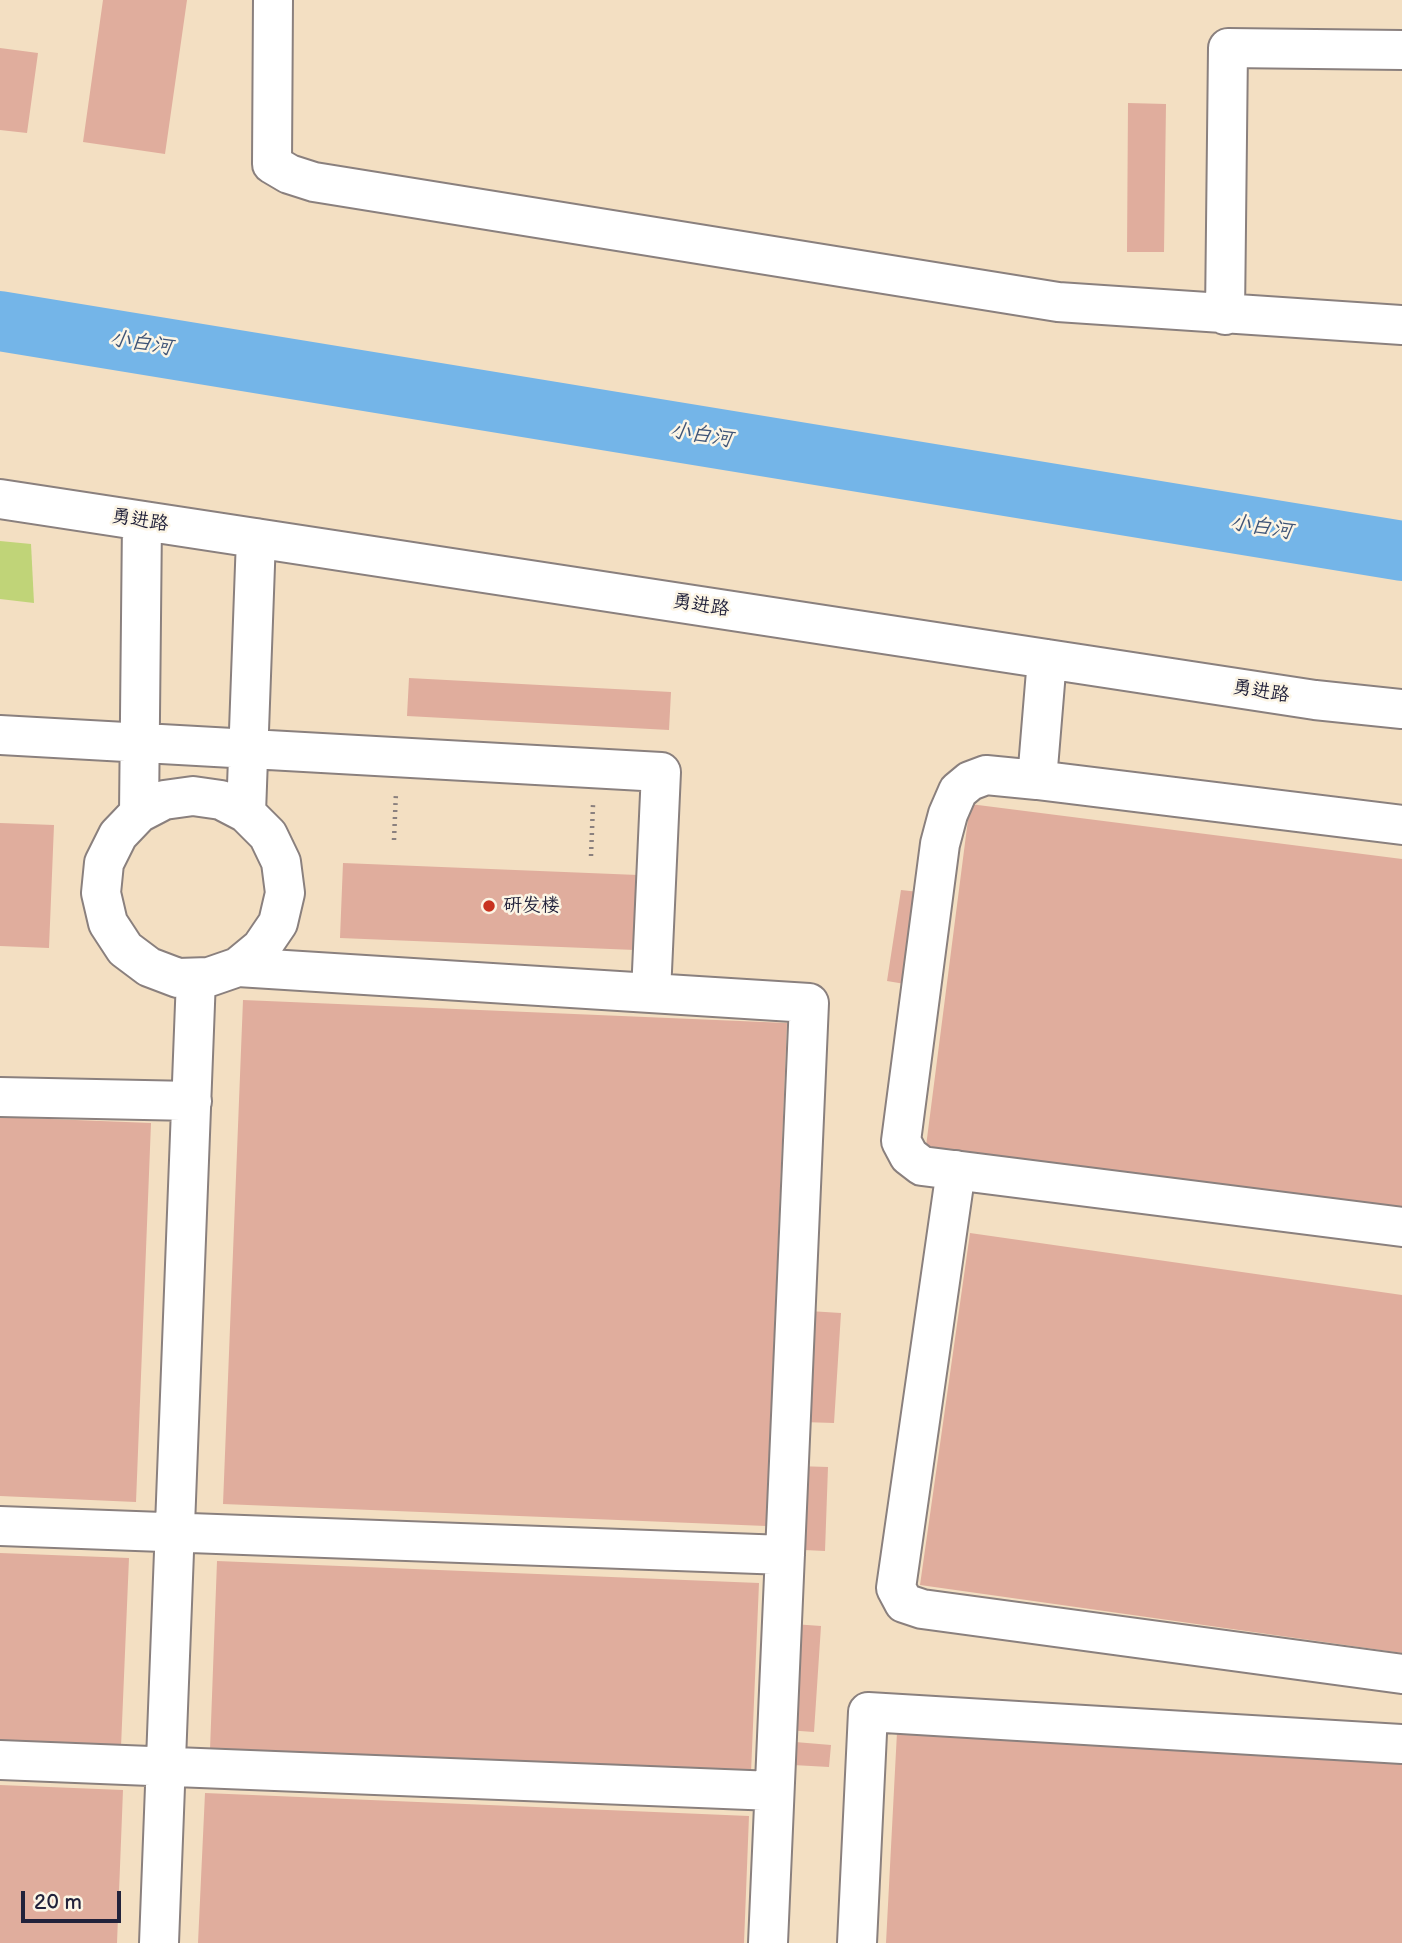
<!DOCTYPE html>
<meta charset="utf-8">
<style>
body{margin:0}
#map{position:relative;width:1402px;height:1943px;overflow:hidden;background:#f3dfc2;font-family:"Balsamiq Sans",sans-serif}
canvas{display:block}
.scale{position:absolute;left:21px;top:1891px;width:100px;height:32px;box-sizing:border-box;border:4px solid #22223b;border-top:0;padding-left:9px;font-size:21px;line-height:24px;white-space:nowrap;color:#22223b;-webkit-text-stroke:5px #fcf5e5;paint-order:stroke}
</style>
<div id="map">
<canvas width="1402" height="1943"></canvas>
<div class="scale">20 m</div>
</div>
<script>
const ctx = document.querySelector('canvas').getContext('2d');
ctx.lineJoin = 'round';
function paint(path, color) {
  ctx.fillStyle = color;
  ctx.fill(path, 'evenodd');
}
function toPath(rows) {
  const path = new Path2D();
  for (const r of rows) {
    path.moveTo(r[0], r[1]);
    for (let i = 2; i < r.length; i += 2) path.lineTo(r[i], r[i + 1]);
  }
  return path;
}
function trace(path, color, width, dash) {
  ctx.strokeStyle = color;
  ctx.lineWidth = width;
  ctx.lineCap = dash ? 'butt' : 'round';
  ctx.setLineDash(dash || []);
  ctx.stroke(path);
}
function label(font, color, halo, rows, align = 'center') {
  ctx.font = font + ' "Balsamiq Sans","LXGW WenKai TC",sans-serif';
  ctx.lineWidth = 5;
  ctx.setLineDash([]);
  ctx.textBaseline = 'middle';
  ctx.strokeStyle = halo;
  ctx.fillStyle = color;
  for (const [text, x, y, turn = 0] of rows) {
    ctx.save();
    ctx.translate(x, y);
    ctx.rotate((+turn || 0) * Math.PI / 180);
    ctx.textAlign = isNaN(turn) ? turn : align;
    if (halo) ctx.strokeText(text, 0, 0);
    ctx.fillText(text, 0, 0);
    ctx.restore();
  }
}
const green = toPath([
 [0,541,31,544,34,603,0,599]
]);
const river = toPath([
 [0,321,1402,551]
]);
const building = toPath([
 [103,0,187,0,165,154,83,142],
 [0,48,38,53,27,133,0,130],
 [1128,103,1166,104,1164,252,1127,252],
 [409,678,671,692,669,730,407,716],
 [970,804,1402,859,1402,1215,925,1154],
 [0,823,54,825,49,948,0,946],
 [343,863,638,875,635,950,340,938],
 [901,890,919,892,905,984,887,981],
 [243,1000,787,1023,766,1526,223,1504],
 [0,1117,151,1123,136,1502,0,1496],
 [970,1233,1402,1295,1402,1653,920,1585],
 [809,1311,841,1313,834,1423,802,1422],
 [796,1466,828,1467,825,1551,804,1550],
 [0,1553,129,1558,121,1747,0,1741],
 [217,1561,759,1583,751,1773,210,1750],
 [793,1624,821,1626,814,1732,786,1730],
 [897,1732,1402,1762,1402,1943,886,1943],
 [795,1742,831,1745,829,1767,793,1765],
 [0,1785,123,1790,117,1943,0,1943],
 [205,1793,749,1816,744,1943,198,1943]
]);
const path = toPath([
 [394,840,396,792],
 [591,856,593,805]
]);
const minor = toPath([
 [273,0,272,164,289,174,314,182,1058,302,1402,325],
 [1225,315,1228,48,1402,50],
 [0,499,1315,700,1402,709],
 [0,735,661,772,651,993],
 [1037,780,1047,659],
 [139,813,164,800,193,796,221,800,246,813,268,835,281,862,285,893,278,923,261,948,238,967,209,977,178,978,149,967,125,949,108,923,101,893,104,863,118,835,139,813,142,521],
 [246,813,256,538],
 [1402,825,1037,780,986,775,970,781,958,791,948,814,940,844,901,1141,909,1156,922,1166,1402,1227],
 [238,967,809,1003,768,1943],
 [0,1097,192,1101],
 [956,1170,896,1588,904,1603,922,1609,1402,1674],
 [0,1526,785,1555],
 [0,1760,774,1791],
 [159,1943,196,978],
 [857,1943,868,1712,1402,1744]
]);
const markers = [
 [489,906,7,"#c8321e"]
];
const streetNames = [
 ["勇进路",140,521,9],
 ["勇进路",701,606,9],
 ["勇进路",1261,692,9]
];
const poiNames = [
 ["研发楼",503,906]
];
const waterNames = [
 ["小白河",141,344,9],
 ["小白河",701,436,9],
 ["小白河",1261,528,9]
];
paint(green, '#c0d478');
trace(river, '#74b5e8', 60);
paint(building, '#e0ad9d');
trace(minor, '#8a807e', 42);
trace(path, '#8a807e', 4.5, [2, 5]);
trace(minor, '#fff', 38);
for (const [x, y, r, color] of markers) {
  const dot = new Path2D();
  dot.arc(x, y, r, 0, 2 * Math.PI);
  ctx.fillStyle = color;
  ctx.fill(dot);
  trace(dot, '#fcf5e5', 2.5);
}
label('19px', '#22223b', '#fcf5e5', streetNames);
label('19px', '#22223b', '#fcf5e5', poiNames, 'left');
label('italic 21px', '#3f5578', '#fcf5e5', waterNames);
</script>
